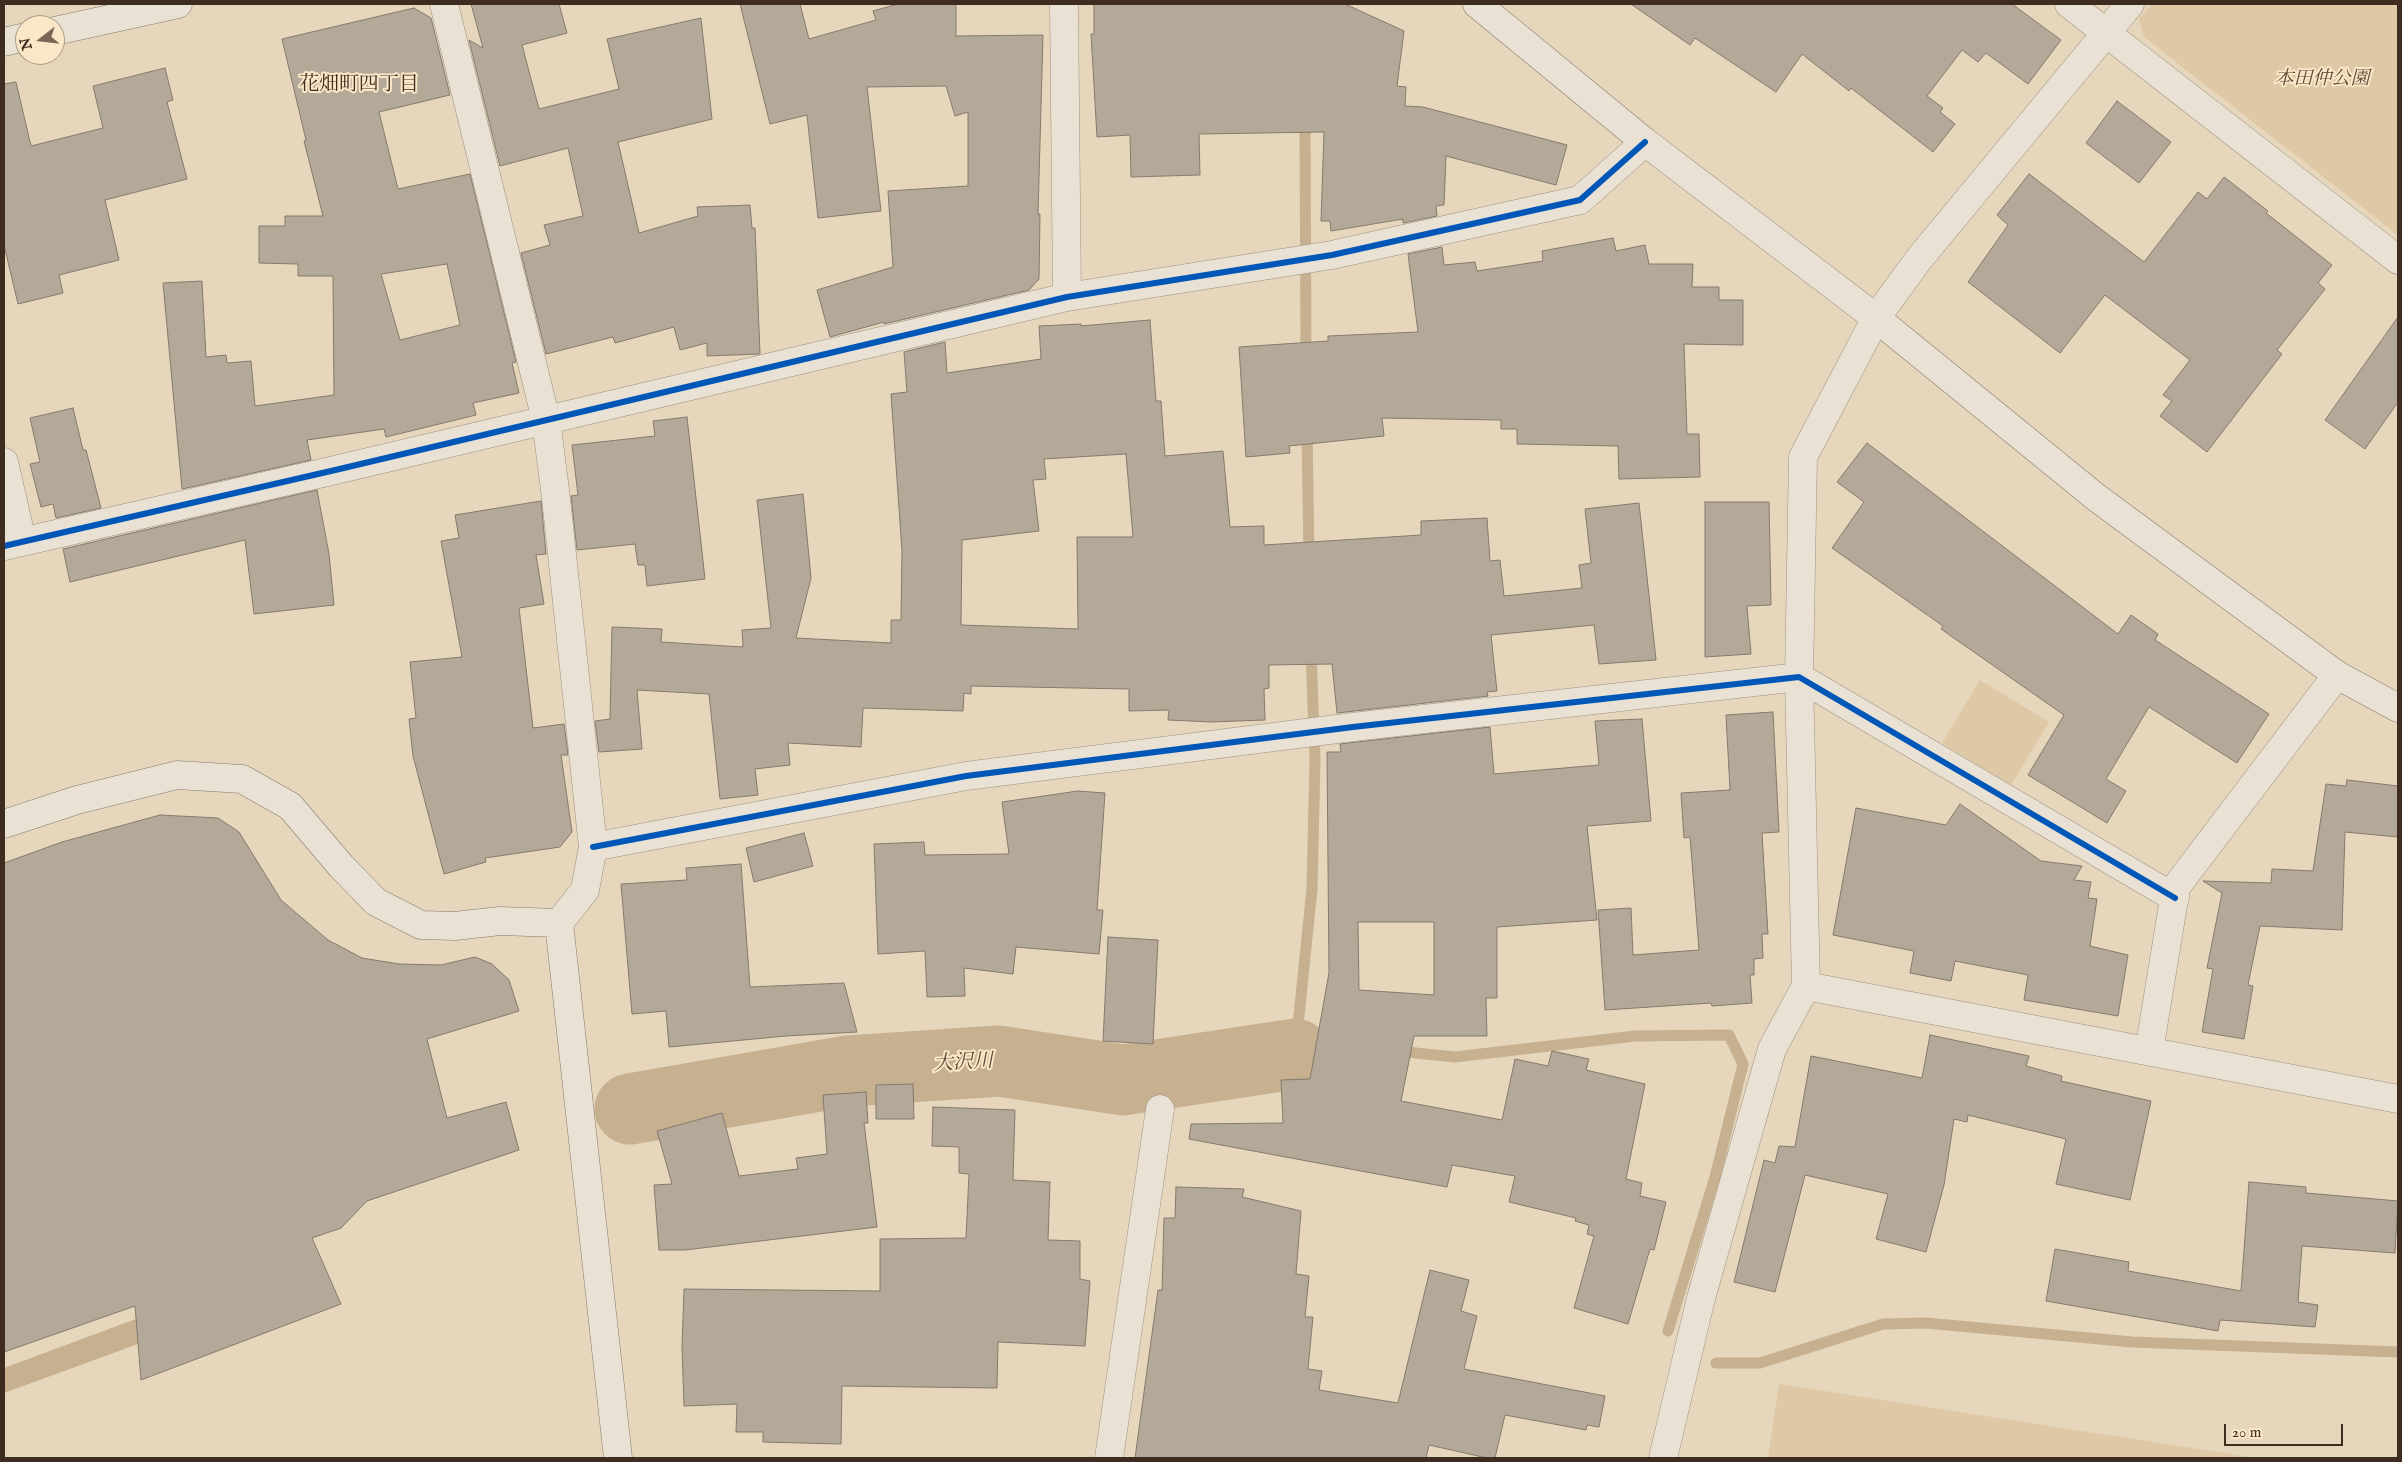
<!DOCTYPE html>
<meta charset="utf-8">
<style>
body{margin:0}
#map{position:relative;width:2402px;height:1462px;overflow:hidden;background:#e6d6bc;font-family:"IM FELL English",serif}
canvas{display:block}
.frame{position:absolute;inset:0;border:5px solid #3e2c20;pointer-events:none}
.north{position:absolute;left:15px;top:15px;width:50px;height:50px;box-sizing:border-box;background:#fae7c8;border:1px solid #af9c85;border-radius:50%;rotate:254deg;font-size:14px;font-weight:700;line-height:20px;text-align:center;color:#3e2c20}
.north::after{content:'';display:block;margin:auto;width:18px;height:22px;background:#796857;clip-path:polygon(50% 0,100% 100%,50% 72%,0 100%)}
.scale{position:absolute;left:2224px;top:1424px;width:119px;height:22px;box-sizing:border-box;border:2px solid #3e2c20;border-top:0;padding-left:6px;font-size:15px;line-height:18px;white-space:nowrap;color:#3e2c20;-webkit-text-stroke:4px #fae7c8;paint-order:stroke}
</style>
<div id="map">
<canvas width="2402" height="1462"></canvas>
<div class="frame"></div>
<div class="north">N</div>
<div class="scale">20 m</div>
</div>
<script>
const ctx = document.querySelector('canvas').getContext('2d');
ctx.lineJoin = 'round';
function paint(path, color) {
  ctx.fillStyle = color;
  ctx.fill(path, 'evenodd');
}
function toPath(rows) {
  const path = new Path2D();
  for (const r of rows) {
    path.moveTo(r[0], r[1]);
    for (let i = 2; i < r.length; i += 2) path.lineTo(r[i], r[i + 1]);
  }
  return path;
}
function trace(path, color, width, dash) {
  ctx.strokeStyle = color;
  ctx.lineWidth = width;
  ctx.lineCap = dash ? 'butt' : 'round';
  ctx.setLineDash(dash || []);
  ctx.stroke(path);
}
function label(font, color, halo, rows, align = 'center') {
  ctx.font = font + ' "IM FELL English","Noto Serif JP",serif';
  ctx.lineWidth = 4;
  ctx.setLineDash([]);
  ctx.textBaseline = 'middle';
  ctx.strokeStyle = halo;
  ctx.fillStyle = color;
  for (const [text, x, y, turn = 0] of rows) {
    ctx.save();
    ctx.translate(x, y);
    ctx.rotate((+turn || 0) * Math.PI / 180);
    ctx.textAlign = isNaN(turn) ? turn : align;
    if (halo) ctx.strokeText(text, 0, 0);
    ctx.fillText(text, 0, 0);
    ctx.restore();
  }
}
const green = toPath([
 [2152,4,2398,4,2398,235,2144,37,2139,19],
 [1980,680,2049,722,2011,785,1942,743],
 [1779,1384,2256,1458,1768,1458]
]);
const water = toPath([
 [160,1310,168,1333,4,1393,4,1368]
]);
const stream = toPath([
 [1305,119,1306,358],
 [1307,429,1309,558],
 [1311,651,1315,759,1312,889,1295,1054,1328,1051],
 [1396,1051,1455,1057,1635,1036,1729,1035,1743,1064,1715,1177,1668,1331],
 [1716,1363,1760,1363,1883,1324,1926,1323,2132,1342,2398,1352]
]);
const river = toPath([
 [630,1109,848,1071,999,1061,1123,1080,1295,1054]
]);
const building = toPath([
 [471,4,559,4,567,33,522,45,539,109,619,89,607,39,701,18,712,119,618,142,639,233,698,216,697,207,750,205,752,228,755,228,760,354,707,356,707,343,680,350,674,327,615,343,613,337,546,354,521,253,550,245,544,225,583,216,568,148,500,166,469,40,483,48,471,4],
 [740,4,800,4,809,39,876,20,873,11,898,4,956,4,956,36,1043,35,1038,214,1040,214,1039,279,1029,290,884,324,884,322,830,337,817,290,893,267,888,191,968,186,968,112,955,116,946,86,867,87,881,211,818,218,807,115,770,124,740,4],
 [1094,4,1345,4,1404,31,1397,86,1406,87,1405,106,1423,107,1567,145,1556,185,1446,156,1444,205,1436,206,1437,216,1403,223,1403,219,1331,231,1330,221,1321,221,1324,132,1199,134,1200,175,1131,177,1130,135,1097,137,1091,34,1094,34,1094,4],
 [1631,4,2012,4,2061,40,2028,84,1986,53,1978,62,1962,50,1927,96,1943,108,1940,112,1955,124,1933,152,1851,88,1849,91,1802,54,1776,92,1695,38,1690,45,1631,4],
 [414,8,431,18,450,95,379,112,398,189,470,174,516,362,512,363,519,393,473,403,476,415,386,437,384,429,307,440,311,460,182,489,163,283,202,281,206,357,226,355,227,363,251,361,255,406,334,395,333,276,298,276,298,264,259,263,259,226,285,226,285,216,323,216,304,141,306,140,282,39,414,8],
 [447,264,460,325,400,340,381,274,447,264],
 [165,68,173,100,167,102,187,179,105,200,119,260,59,275,63,293,18,304,4,245,4,84,16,82,31,146,103,128,93,86,165,68],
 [2117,101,2171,142,2139,183,2086,143,2117,101],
 [2029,174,2144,262,2198,192,2207,199,2224,177,2268,211,2266,213,2332,265,2318,283,2325,289,2277,350,2282,354,2207,452,2160,416,2172,401,2163,395,2190,360,2105,295,2060,353,1968,282,2008,225,1997,215,2029,174],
 [1613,238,1616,251,1645,245,1649,264,1693,264,1692,287,1719,287,1719,300,1743,300,1743,345,1684,344,1687,434,1699,434,1700,477,1619,479,1618,446,1517,444,1517,429,1501,429,1501,420,1382,418,1384,436,1289,446,1290,453,1246,457,1239,347,1328,341,1328,336,1418,332,1408,254,1442,247,1444,265,1475,262,1477,271,1543,261,1542,251,1613,238],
 [2398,317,2398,402,2365,449,2325,420,2398,317],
 [1150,320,1156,401,1161,401,1165,456,1223,451,1230,527,1264,526,1264,545,1421,535,1421,521,1487,518,1490,561,1500,560,1504,596,1582,588,1579,565,1591,563,1585,509,1639,503,1656,660,1599,664,1594,625,1491,635,1497,691,1487,692,1488,696,1337,713,1332,664,1269,665,1269,688,1264,689,1265,720,1211,722,1168,720,1169,710,1129,711,1129,689,971,686,971,694,964,693,963,711,863,708,861,747,788,743,790,765,755,769,758,795,720,799,709,694,637,690,642,749,599,752,595,721,610,719,612,627,662,629,661,642,743,647,742,630,771,628,757,500,803,494,811,578,796,638,891,643,891,620,901,620,902,551,891,394,907,392,904,352,945,342,947,373,1041,359,1039,326,1081,324,1081,326,1150,320],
 [1126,454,1133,537,1077,537,1078,629,961,625,962,540,1039,531,1033,480,1046,479,1044,459,1126,454],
 [73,408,83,450,86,450,101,508,56,518,53,504,41,507,30,464,40,462,30,418,73,408],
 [687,417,705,579,647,586,645,565,638,565,635,544,577,550,571,496,578,495,572,445,655,436,653,421,687,417],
 [1867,443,2118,634,2131,615,2158,634,2155,640,2269,714,2237,763,2149,707,2106,779,2126,791,2107,823,2028,775,2064,715,1941,629,1943,626,1832,548,1864,502,1837,482,1867,443],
 [317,490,329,554,334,605,254,614,245,540,70,582,63,549,317,490],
 [541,501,546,554,536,555,544,604,519,608,533,728,564,724,568,755,561,755,572,832,560,847,485,858,486,862,444,874,413,756,409,719,416,718,410,662,462,657,441,541,459,538,455,515,541,501],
 [1705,502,1769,502,1771,605,1747,606,1751,654,1705,657,1705,502],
 [1773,712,1779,832,1762,833,1768,934,1762,934,1763,958,1754,959,1754,975,1750,975,1752,1003,1712,1006,1711,1003,1605,1010,1598,910,1631,908,1633,955,1699,950,1690,837,1684,838,1681,793,1730,790,1726,715,1773,712],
 [1642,719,1651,821,1587,826,1597,920,1497,927,1497,998,1486,998,1487,1036,1414,1036,1401,1101,1502,1120,1515,1059,1548,1066,1552,1051,1589,1059,1586,1070,1645,1084,1626,1179,1642,1183,1640,1196,1666,1202,1654,1250,1650,1249,1628,1324,1574,1308,1594,1236,1587,1234,1589,1225,1575,1221,1576,1218,1509,1202,1515,1176,1452,1165,1447,1187,1189,1139,1191,1124,1283,1123,1281,1080,1310,1079,1329,973,1327,752,1341,752,1340,744,1490,727,1494,774,1599,765,1595,721,1642,719],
 [1358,922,1434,922,1434,995,1359,990,1358,922],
 [2347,780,2398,786,2398,837,2345,832,2342,930,2260,926,2248,985,2253,986,2244,1039,2202,1032,2213,969,2207,968,2222,893,2203,881,2271,883,2272,869,2313,871,2326,784,2346,786,2347,780],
 [1078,791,1105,793,1097,910,1103,910,1099,954,1016,947,1013,974,964,968,965,996,927,997,925,951,878,954,874,844,924,842,925,855,1009,854,1002,802,1078,791],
 [1960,804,2041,861,2082,866,2074,880,2091,882,2088,898,2097,899,2090,946,2128,955,2118,1016,2024,1000,2028,975,1955,961,1951,981,1910,973,1914,951,1833,935,1856,808,1946,825,1960,804],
 [160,815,218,818,239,832,281,900,328,940,362,958,399,964,441,965,475,957,492,964,509,980,519,1011,427,1039,447,1118,506,1102,519,1150,367,1201,341,1228,312,1238,341,1304,141,1380,135,1306,4,1352,4,863,62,842,160,815],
 [804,833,813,866,754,882,746,848,804,833],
 [741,864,750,987,844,983,857,1032,786,1036,669,1047,666,1011,632,1014,621,884,687,880,686,868,741,864],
 [1108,937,1158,940,1153,1044,1103,1041,1108,937],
 [1930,1035,2029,1056,2026,1066,2062,1076,2061,1081,2151,1101,2130,1200,2056,1184,2066,1139,1968,1115,1967,1122,1954,1119,1944,1185,1926,1252,1876,1239,1888,1194,1805,1175,1775,1292,1734,1282,1764,1160,1775,1163,1779,1146,1795,1147,1811,1056,1922,1078,1930,1035],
 [913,1084,914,1119,876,1119,876,1085,913,1084],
 [866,1092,868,1123,864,1123,877,1227,685,1250,659,1250,654,1185,672,1184,657,1131,722,1113,739,1176,798,1169,796,1158,827,1154,823,1095,866,1092],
 [933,1107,1015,1110,1013,1180,1050,1182,1048,1240,1080,1241,1080,1279,1090,1281,1085,1346,998,1342,997,1388,842,1386,841,1444,763,1442,763,1432,736,1432,737,1404,684,1406,682,1347,684,1289,880,1291,880,1239,966,1238,969,1174,959,1173,959,1147,932,1146,933,1107],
 [2249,1182,2306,1187,2306,1193,2398,1201,2395,1253,2302,1246,2298,1302,2318,1305,2315,1327,2220,1320,2218,1331,2046,1301,2055,1249,2129,1262,2128,1271,2241,1291,2249,1182],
 [1176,1187,1244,1189,1242,1197,1301,1211,1296,1274,1309,1276,1305,1317,1313,1317,1308,1369,1322,1371,1319,1390,1398,1403,1430,1270,1469,1280,1461,1311,1477,1316,1464,1369,1605,1396,1599,1427,1587,1425,1586,1430,1505,1415,1495,1458,1487,1458,1429,1445,1426,1458,1135,1458,1158,1290,1162,1290,1164,1218,1175,1218,1176,1187]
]);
const street = toPath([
 [444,4,546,420,556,498,593,847,585,890,559,923],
 [1064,4,1067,297],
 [2069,4,2398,260],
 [4,462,22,541],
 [4,546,331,471,1067,297,1332,255,1580,200,1645,142],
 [593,847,966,776,1353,727,1799,677,2175,898],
 [1806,986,2398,1099],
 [2149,1051,2176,887,2337,675],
 [1109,1458,1160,1109],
 [1663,1458,1701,1298,1772,1049,1806,986,1799,677,1803,457,1876,318,1919,259,2130,4]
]);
const secondary = toPath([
 [1477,4,1645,142,1876,318,2097,498,2337,675,2398,708],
 [55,31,178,4],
 [4,42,25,37],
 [4,824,77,800,177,775,242,779,290,806,341,866,376,902,421,925,455,926,500,921,559,923,618,1458]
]);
const cycleway = toPath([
 [4,546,331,471,1067,297,1332,255,1580,200,1645,142],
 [593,847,966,776,1353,727,1799,677,2175,898]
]);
const parkNames = [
 ["本田仲公園",2322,80]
];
const neighbourhoodNames = [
 ["花畑町四丁目",359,86]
];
const waterNames = [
 ["大沢川",963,1064,-3]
];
paint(green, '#dec8a5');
paint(water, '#c6b08f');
trace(stream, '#c6b08f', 11);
trace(river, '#c6b08f', 71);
paint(building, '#b4a998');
trace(building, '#847a6c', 1);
trace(street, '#9c9181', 29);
trace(secondary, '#847a6c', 29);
trace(street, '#e9e1d4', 28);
trace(secondary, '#e9e1d4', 28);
trace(cycleway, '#0057b8', 6);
label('italic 19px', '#5d4937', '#fae7c8', parkNames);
label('20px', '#3e2c20', '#fae7c8', neighbourhoodNames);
label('italic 20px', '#5c4937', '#fae7c8', waterNames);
</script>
